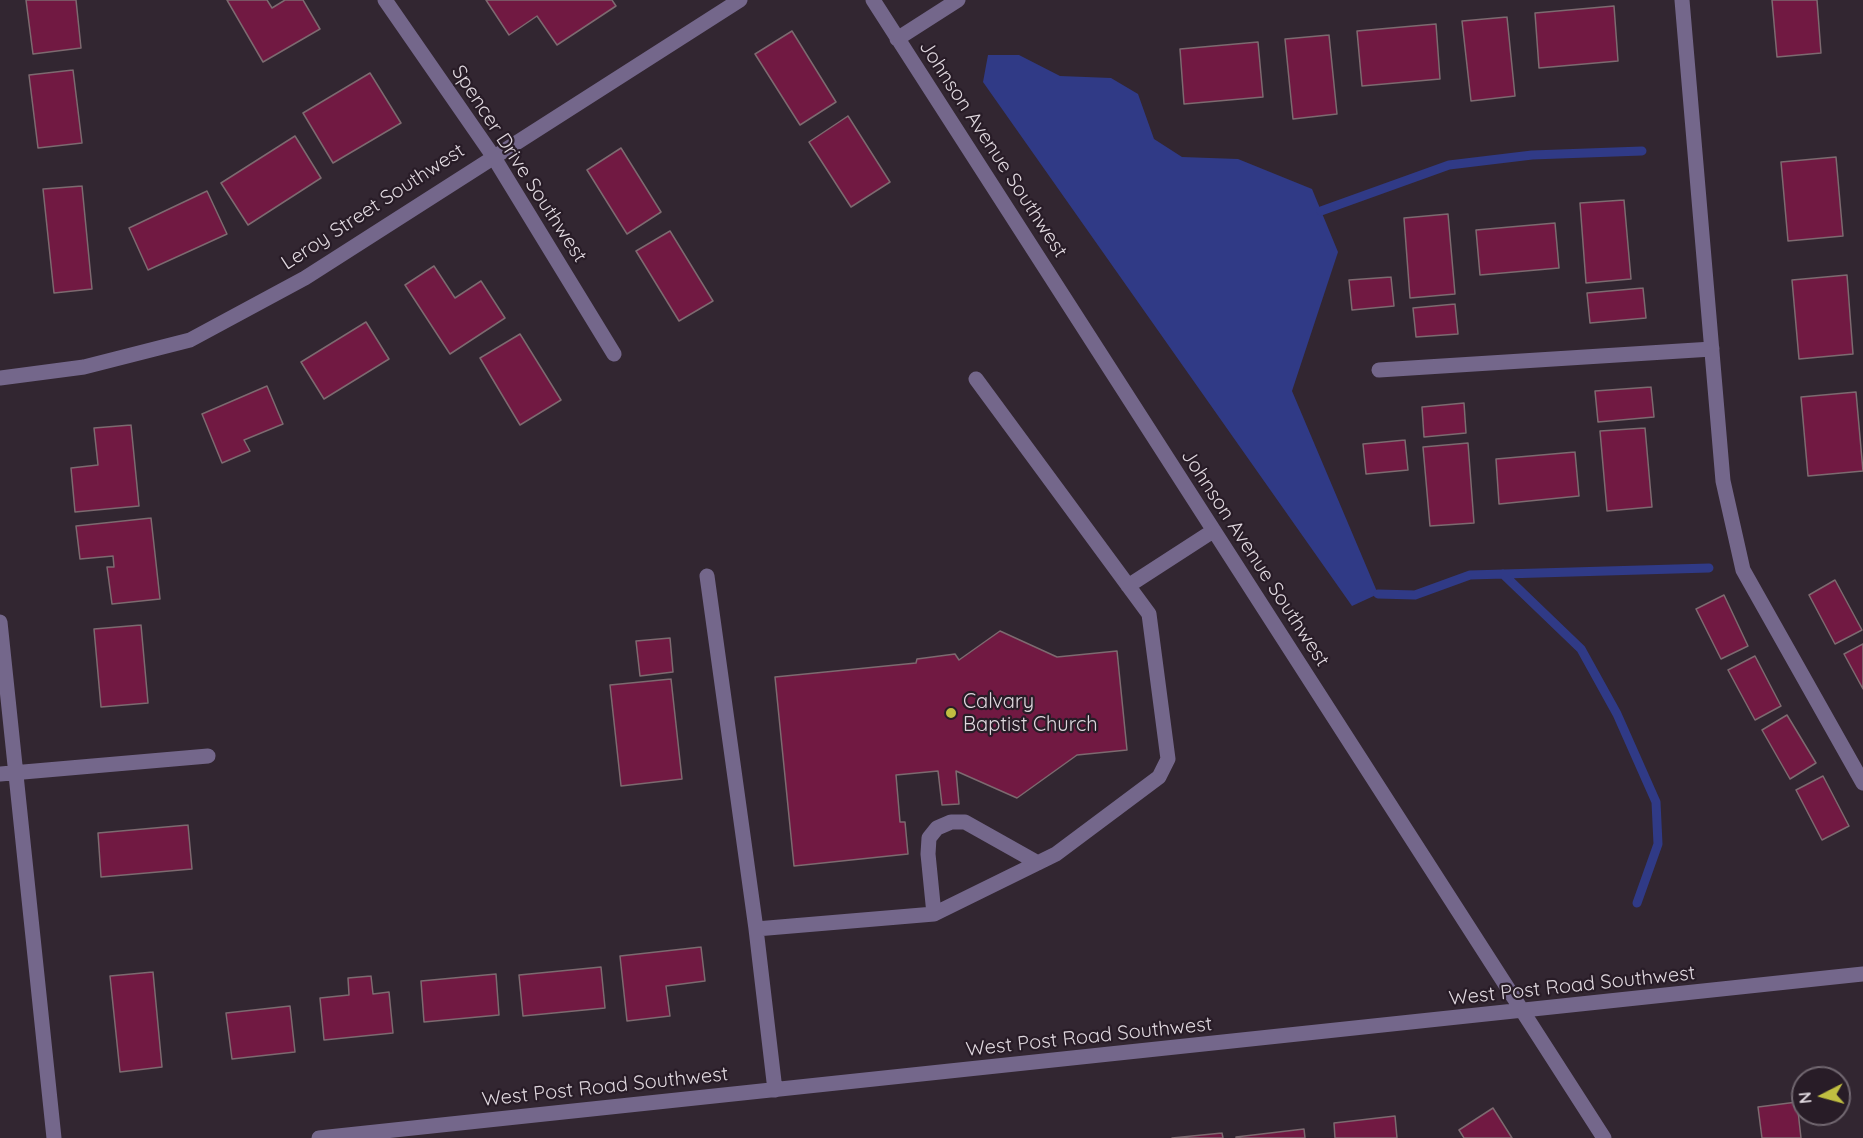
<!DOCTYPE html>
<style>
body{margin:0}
#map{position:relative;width:1863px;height:1138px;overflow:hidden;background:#322631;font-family:Quicksand,sans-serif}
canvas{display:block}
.north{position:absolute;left:1791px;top:1066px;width:60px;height:60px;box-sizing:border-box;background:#281c27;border:2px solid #716770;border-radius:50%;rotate:264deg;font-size:16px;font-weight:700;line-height:24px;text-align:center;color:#dfd7de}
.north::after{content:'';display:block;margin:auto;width:21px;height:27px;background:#c0be41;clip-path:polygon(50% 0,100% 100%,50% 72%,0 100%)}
</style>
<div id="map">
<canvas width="1863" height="1138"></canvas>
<div class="north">N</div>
</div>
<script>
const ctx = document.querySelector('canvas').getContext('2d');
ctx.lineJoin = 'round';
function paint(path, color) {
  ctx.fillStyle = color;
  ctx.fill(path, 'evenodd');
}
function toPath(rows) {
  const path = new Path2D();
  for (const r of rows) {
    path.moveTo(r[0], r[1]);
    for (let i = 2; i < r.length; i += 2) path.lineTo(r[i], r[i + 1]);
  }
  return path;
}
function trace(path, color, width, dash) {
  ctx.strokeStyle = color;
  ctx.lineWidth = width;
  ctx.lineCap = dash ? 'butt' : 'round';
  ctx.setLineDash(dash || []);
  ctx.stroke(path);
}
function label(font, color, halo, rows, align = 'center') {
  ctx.font = font + ' Quicksand,sans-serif';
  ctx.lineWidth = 4.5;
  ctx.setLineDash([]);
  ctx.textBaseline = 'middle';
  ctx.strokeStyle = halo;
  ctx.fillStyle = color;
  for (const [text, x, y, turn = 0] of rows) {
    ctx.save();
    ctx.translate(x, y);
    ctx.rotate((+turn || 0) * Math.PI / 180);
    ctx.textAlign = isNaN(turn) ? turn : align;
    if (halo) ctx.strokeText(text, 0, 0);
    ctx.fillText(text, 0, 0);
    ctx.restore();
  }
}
const water = toPath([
 [988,55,1019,55,1060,76,1111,78,1138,94,1154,139,1182,157,1238,159,1312,189,1338,252,1292,391,1378,594,1352,606,983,82]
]);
const stream = toPath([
 [1321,211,1449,165,1532,155,1642,151],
 [1503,574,1581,649,1617,714,1656,802,1658,844,1637,903],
 [1378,594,1415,595,1470,575,1709,568]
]);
const building = toPath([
 [26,0,76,0,81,48,33,54,26,0],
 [227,0,267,0,272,8,285,0,303,0,320,29,263,62,227,0],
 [486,0,612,0,616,6,557,45,537,16,509,35,486,0],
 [1772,0,1817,0,1821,53,1777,57,1772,0],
 [1614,6,1618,61,1539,68,1535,13,1614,6],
 [1507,17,1515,96,1471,101,1462,21,1507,17],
 [1436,24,1440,79,1362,86,1357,31,1436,24],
 [792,31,836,102,800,125,755,54,792,31],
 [1329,35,1337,114,1293,119,1285,39,1329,35],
 [1258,42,1263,97,1184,104,1180,49,1258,42],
 [73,70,82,143,38,148,29,75,73,70],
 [370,73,401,123,333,163,303,113,370,73],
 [848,116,890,182,851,207,809,142,848,116],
 [295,136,321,178,248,225,221,183,295,136],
 [621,148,661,212,627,234,587,170,621,148],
 [1836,157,1843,236,1788,241,1781,162,1836,157],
 [82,186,92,289,54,293,43,189,82,186],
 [207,191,227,234,148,270,129,228,207,191],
 [1624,200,1631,279,1586,283,1580,203,1624,200],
 [1448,214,1455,294,1410,298,1404,218,1448,214],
 [1555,223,1559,268,1480,275,1476,230,1555,223],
 [670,231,713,301,679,321,636,251,670,231],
 [434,266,455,298,481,281,505,318,450,354,405,285,434,266],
 [1847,275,1853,354,1799,359,1792,280,1847,275],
 [1391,277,1394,306,1352,310,1349,280,1391,277],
 [1643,288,1646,318,1590,323,1587,293,1643,288],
 [1455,304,1458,334,1416,337,1413,308,1455,304],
 [366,322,389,359,324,399,301,362,366,322],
 [520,334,561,400,520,425,480,358,520,334],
 [267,386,283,424,244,440,250,451,222,463,202,414,267,386],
 [1651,387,1654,417,1598,422,1595,391,1651,387],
 [1856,392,1863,471,1808,476,1801,397,1856,392],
 [1464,403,1466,433,1424,437,1422,407,1464,403],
 [131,425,139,506,75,512,71,468,98,465,94,428,131,425],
 [1645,428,1652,507,1607,511,1600,431,1645,428],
 [1405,440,1408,470,1366,474,1363,444,1405,440],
 [1468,443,1474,523,1430,526,1423,447,1468,443],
 [1575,452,1579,496,1499,504,1496,459,1575,452],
 [151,518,160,599,112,604,107,567,114,567,113,556,80,559,76,526,151,518],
 [1835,580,1862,630,1835,644,1809,595,1835,580],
 [1724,595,1748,646,1721,659,1696,609,1724,595],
 [141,625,148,703,101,707,94,629,141,625],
 [1000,631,1057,657,1117,651,1127,750,1077,755,1017,798,956,771,959,804,942,805,938,771,896,775,900,822,905,822,908,854,794,866,775,677,916,663,917,659,955,654,959,660,1000,631],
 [670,638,673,672,640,676,636,641,670,638],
 [1863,644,1863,689,1844,654,1863,644],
 [1755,656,1781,706,1755,720,1728,670,1755,656],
 [671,679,682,779,621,786,610,685,671,679],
 [1787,715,1816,763,1790,779,1762,730,1787,715],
 [1823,776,1849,826,1822,840,1796,790,1823,776],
 [188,825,192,869,101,877,98,833,188,825],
 [701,947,705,981,666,986,670,1016,627,1021,620,956,701,947],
 [601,967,605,1008,523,1016,519,975,601,967],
 [153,972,162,1067,120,1072,110,976,153,972],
 [496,974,499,1015,424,1022,421,981,496,974],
 [371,976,373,994,389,992,393,1033,324,1040,320,998,349,995,348,978,371,976],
 [290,1006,295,1052,232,1059,226,1013,290,1006],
 [1797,1102,1801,1138,1762,1138,1758,1107,1797,1102],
 [1493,1108,1512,1138,1464,1138,1459,1130,1493,1108],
 [1395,1116,1397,1138,1335,1138,1334,1123,1395,1116],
 [1304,1129,1305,1138,1236,1138,1236,1137,1304,1129],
 [1222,1133,1223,1138,1172,1138,1222,1133]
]);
const minor = toPath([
 [385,0,493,156,614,354],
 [873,0,1604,1138],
 [1682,0,1723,481,1743,570,1863,783],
 [897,39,958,0],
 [1379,370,1712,349],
 [0,378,84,367,190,340,305,278,740,0],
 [707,576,756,929,934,914,1056,854,1159,777,1168,759,1149,614,976,379],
 [1128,586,1213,531],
 [0,622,54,1138],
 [0,774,208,756],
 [934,914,928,854,929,838,937,828,951,822,965,822,1038,863],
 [756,929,775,1090],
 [319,1138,1863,974]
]);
const markers = [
 [951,713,6,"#c0be41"]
];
const streetNames = [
 ["Johnson Avenue Southwest",993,149,57],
 ["Spencer Drive Southwest",519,164,57],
 ["Leroy Street Southwest",373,207,-33],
 ["Johnson Avenue Southwest",1255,558,57],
 ["West Post Road Southwest",1572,986,-6],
 ["West Post Road Southwest",1089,1037,-6],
 ["West Post Road Southwest",605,1087,-6]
];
const poiNames = [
 ["Calvary",963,702],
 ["Baptist Church",963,725]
];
paint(water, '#303a86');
trace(stream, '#303a86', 9);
paint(building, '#711942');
trace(building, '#7d6a70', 1.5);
trace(minor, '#74678b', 15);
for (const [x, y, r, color] of markers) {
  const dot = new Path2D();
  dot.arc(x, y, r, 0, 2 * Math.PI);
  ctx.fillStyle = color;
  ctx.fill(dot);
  trace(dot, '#281c27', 2);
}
label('20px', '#dfd7de', '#281c27', streetNames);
label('20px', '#dfd7de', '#281c27', poiNames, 'left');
</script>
